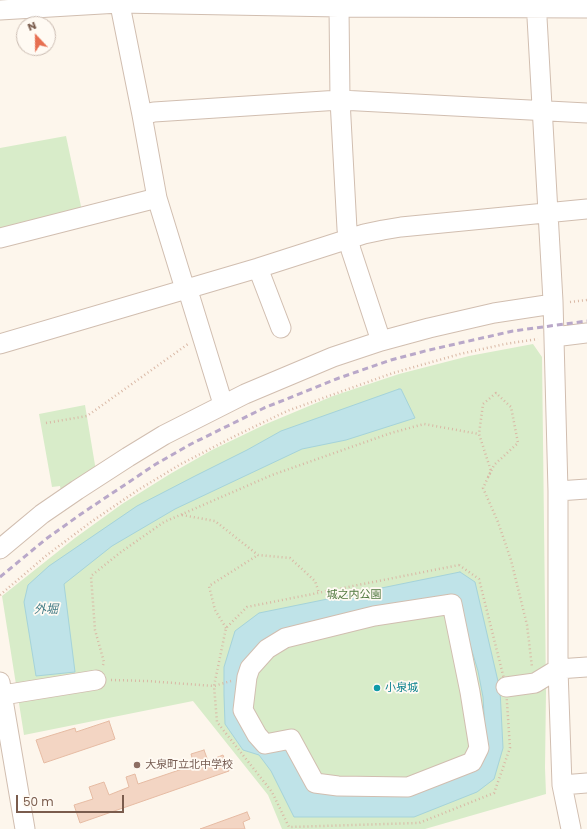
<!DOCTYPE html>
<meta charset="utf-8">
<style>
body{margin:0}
#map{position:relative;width:587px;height:829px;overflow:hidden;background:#fdf6ec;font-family:Poppins,sans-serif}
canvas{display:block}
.north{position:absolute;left:16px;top:16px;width:40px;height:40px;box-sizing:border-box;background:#fffaf3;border:1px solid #cabbb1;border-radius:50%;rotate:338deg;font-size:11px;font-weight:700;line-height:16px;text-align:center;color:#7a5c4d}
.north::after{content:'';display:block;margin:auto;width:14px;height:18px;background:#e76f51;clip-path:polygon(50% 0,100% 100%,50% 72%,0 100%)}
.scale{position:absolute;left:16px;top:795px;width:108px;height:18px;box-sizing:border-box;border:2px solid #7a5c4d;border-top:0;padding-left:5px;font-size:12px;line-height:14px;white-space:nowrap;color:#7a5c4d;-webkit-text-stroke:3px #fffaf3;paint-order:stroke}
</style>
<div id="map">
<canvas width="587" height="829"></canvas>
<div class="north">N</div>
<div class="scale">50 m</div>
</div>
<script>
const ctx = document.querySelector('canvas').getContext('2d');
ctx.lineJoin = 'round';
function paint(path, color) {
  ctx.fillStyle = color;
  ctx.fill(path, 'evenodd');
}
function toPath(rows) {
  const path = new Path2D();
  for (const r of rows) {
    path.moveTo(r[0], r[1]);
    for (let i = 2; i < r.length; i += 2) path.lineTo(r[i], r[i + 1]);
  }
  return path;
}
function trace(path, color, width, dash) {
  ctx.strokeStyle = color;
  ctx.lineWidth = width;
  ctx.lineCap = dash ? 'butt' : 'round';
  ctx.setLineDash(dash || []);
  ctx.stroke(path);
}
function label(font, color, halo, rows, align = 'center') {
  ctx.font = font + ' Poppins,"Noto Sans JP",sans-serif';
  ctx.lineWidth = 3.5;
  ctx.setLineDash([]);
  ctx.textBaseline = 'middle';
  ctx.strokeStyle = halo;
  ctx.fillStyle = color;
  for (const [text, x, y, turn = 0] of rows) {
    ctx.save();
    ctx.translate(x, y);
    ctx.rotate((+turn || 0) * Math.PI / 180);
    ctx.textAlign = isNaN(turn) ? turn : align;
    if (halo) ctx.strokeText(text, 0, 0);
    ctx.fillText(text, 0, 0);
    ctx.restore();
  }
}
const green = toPath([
 [66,136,82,211,0,231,0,148],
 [533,344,542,357,546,691,545,768,546,794,425,829,282,829,268,795,193,701,24,735,2,596,75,538,122,504,170,474,212,450,266,424,333,396,399,374,469,356],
 [85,405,96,471,62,496,60,486,52,487,39,414]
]);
const water = toPath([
 [399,389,401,389,415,418,346,440,302,449,175,509,112,546,64,584,75,672,36,676,24,602,28,585,49,566,137,506,195,476,247,450,281,431,399,389],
 [460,572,475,582,500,690,503,748,494,779,477,792,414,817,294,817,271,771,259,755,243,750,225,724,224,695,224,667,235,631,259,613,460,572],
 [456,598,478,671,483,697,486,747,409,793,313,787,289,743,254,740,243,670,282,632,456,598]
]);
const building = toPath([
 [109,721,115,739,44,763,36,740,75,728,76,732,109,721],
 [204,750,208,761,223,755,229,771,80,823,74,805,93,799,89,787,104,782,109,795,129,787,126,777,135,774,138,784,194,765,191,754,204,750],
 [247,812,250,819,243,822,245,829,200,829,247,812]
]);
const path = toPath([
 [570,302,587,300],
 [46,423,87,416,188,344],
 [488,477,491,471,479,434,483,404,496,393,511,407,518,443,494,465,483,488,498,522,511,560,527,625,532,667],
 [182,515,215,521,258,555,290,558,315,581,319,593],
 [459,565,479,579,506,687,510,748,494,793,419,823,289,827,272,792,217,722,214,686,226,628,247,607,459,565],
 [0,595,47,555,91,522,138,490,181,464,233,437,287,411,393,373,460,354,505,344,538,339],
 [226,628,215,610,209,586,258,555],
 [103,665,104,662,95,630,91,576,121,552,164,522,272,475,391,433,424,424,479,434],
 [111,680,147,681,214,686,231,681]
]);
const minor = toPath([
 [119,0,142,115,157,198,185,289,190,297,223,404],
 [536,0,553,301,558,491,558,669,562,785,571,829],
 [339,7,340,100,347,229,351,250,381,341],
 [0,10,119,3,339,7,587,8],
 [142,115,154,112,340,100,587,113],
 [0,238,157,198],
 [258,268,281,328],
 [554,337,587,333],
 [0,344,258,268,364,234,383,230,401,227,587,209],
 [558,491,587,489],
 [0,549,42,514,77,490,128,457,164,435,245,394,333,357,381,341,429,328,494,313,553,304],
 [452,604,470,692,479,748,472,762,408,787,338,786,315,783,291,739,265,744,257,735,243,710,247,677,250,668,267,649,285,638,374,616,452,604],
 [0,682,25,829],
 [506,687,535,683,558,669,587,667],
 [3,695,96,680],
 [562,785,587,783]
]);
const rail = toPath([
 [0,577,46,539,81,514,156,464,191,444,264,408,339,378,391,360,429,350,513,331,587,321]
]);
const markers = [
 [377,688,4,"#0f9aa8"],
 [137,765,4,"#8d6e63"]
];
const parkNames = [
 ["城之内公園",354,595]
];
const cultureNames = [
 ["小泉城",385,688]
];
const educationNames = [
 ["大泉町立北中学校",145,765]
];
const waterNames = [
 ["外堀",46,610]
];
paint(green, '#d8ecc9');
paint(water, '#bfe3e8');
trace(water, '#a5d3da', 1);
paint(building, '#f3d5c3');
trace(building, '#e6bba3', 1);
trace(minor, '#d1beb0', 21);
trace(path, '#d9b8a5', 2.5, [1, 3]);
trace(minor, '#fff', 19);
trace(rail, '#b9a8c9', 3, [6, 4]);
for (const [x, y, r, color] of markers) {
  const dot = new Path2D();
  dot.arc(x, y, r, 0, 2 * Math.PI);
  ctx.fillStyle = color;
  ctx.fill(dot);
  trace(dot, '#fffaf3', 1.5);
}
label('11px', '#537a41', '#fffaf3', parkNames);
label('11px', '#0d838f', '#fffaf3', cultureNames, 'left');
label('11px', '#785e54', '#fffaf3', educationNames, 'left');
label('italic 12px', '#437c86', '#fffaf3', waterNames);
</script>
